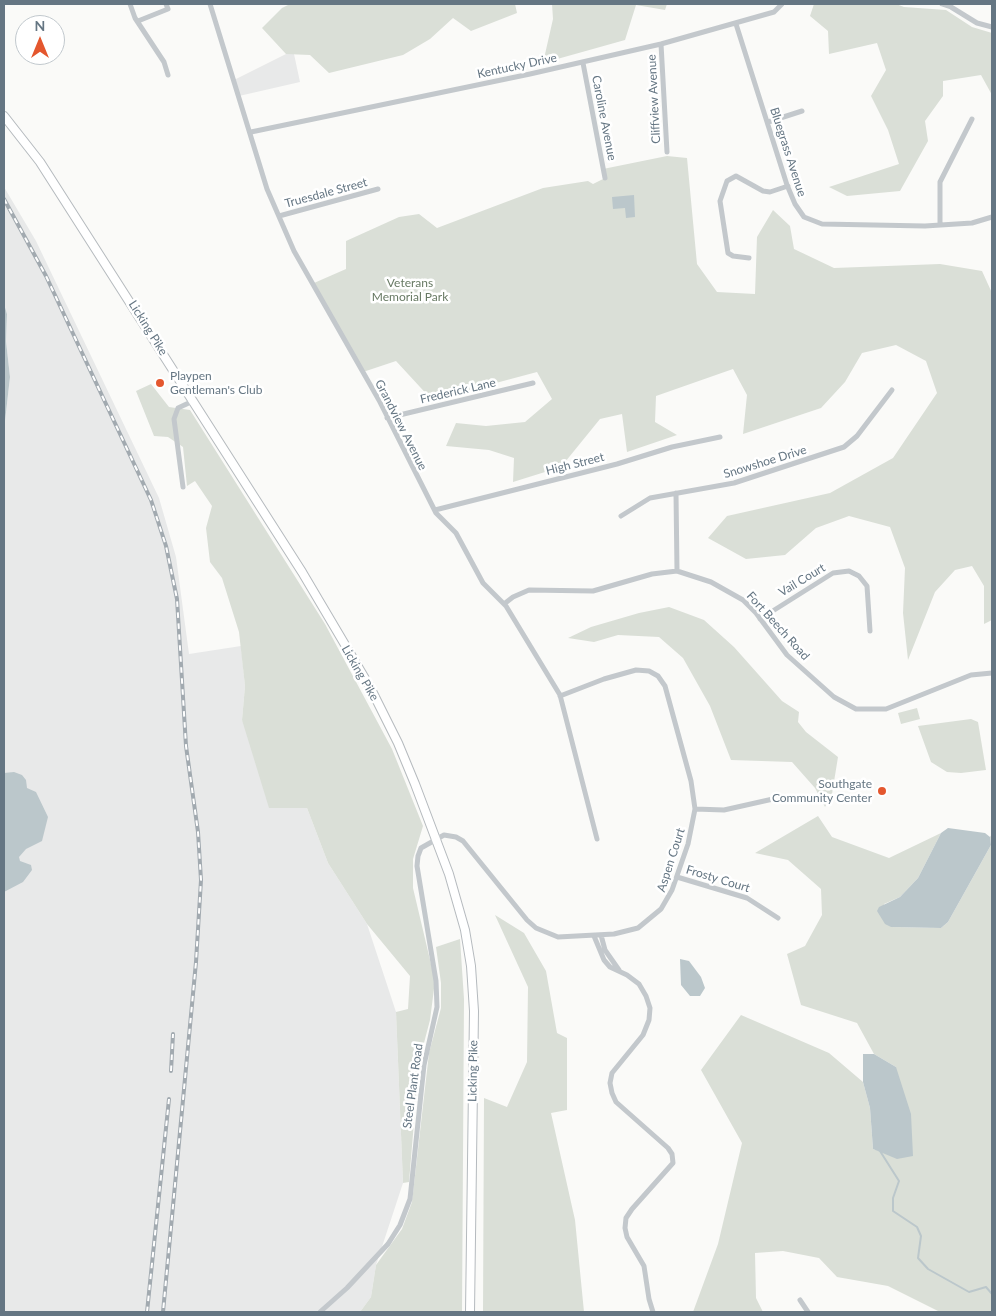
<!DOCTYPE html>
<style>
body{margin:0}
#map{position:relative;width:996px;height:1316px;overflow:hidden;background:#fafaf8;font-family:Lato,sans-serif}
canvas{display:block}
.frame{position:absolute;inset:0;border:5px solid #657683;pointer-events:none}
.north{position:absolute;left:15px;top:15px;width:50px;height:50px;box-sizing:border-box;background:#fff;border:1px solid #c1c8cd;border-radius:50%;rotate:0deg;font-size:14px;font-weight:700;line-height:20px;text-align:center;color:#657683}
.north::after{content:'';display:block;margin:auto;width:18px;height:22px;background:#e4572e;clip-path:polygon(50% 0,100% 100%,50% 72%,0 100%)}
</style>
<div id="map">
<canvas width="996" height="1316"></canvas>
<div class="frame"></div>
<div class="north">N</div>
</div>
<script>
const ctx = document.querySelector('canvas').getContext('2d');
ctx.lineJoin = 'round';
function paint(path, color) {
  ctx.fillStyle = color;
  ctx.fill(path, 'evenodd');
}
function toPath(rows) {
  const path = new Path2D();
  for (const r of rows) {
    path.moveTo(r[0], r[1]);
    for (let i = 2; i < r.length; i += 2) path.lineTo(r[i], r[i + 1]);
  }
  return path;
}
function trace(path, color, width, dash) {
  ctx.strokeStyle = color;
  ctx.lineWidth = width;
  ctx.lineCap = dash ? 'butt' : 'round';
  ctx.setLineDash(dash || []);
  ctx.stroke(path);
}
function label(font, color, halo, rows, align = 'center') {
  ctx.font = font + ' Lato,sans-serif';
  ctx.lineWidth = 5;
  ctx.setLineDash([]);
  ctx.textBaseline = 'middle';
  ctx.strokeStyle = halo;
  ctx.fillStyle = color;
  for (const [text, x, y, turn = 0] of rows) {
    ctx.save();
    ctx.translate(x, y);
    ctx.rotate((+turn || 0) * Math.PI / 180);
    ctx.textAlign = isNaN(turn) ? turn : align;
    if (halo) ctx.strokeText(text, 0, 0);
    ctx.fillText(text, 0, 0);
    ctx.restore();
  }
}
const built = toPath([
 [286,54,294,54,300,82,239,96,234,80],
 [4,187,36,241,159,498,176,557,189,654,241,646,245,686,242,720,307,808,328,863,367,924,396,1012,403,1183,376,1265,371,1297,360,1312,4,1312,4,430,10,377,6,341,7,314,4,304]
]);
const green = toPath([
 [290,4,515,4,517,13,471,31,453,18,430,39,403,55,329,73,310,55,286,54,262,28,282,8],
 [552,4,667,4,665,10,636,5,625,40,543,63,553,19],
 [814,4,896,4,904,7,946,10,972,27,992,33,992,95,981,75,943,81,943,96,925,121,928,141,900,191,847,196,829,187,899,164,888,130,871,96,886,70,877,43,829,54,828,31,810,16],
 [667,156,687,158,697,264,717,292,755,294,757,237,773,210,790,226,794,249,834,268,940,264,982,271,992,293,992,620,984,624,984,586,972,566,955,570,935,592,908,660,903,613,905,568,890,527,849,516,816,528,785,555,746,559,708,538,727,516,830,493,893,458,937,393,926,361,896,345,862,353,845,382,821,408,743,434,747,395,733,369,656,396,655,422,677,435,627,452,622,414,600,419,561,467,513,482,514,458,489,450,446,446,456,423,486,426,525,422,552,399,537,372,432,400,396,361,363,372,314,283,346,269,346,241,399,217,419,214,437,228,543,188,588,181,593,184,605,178,603,169],
 [151,384,169,407,190,410,325,624,392,749,423,826,413,859,413,888,435,981,430,1020,419,1062,409,1182,403,1183,396,1012,408,1009,410,976,367,924,328,863,307,808,269,808,242,720,245,686,239,632,222,578,210,562,206,528,212,506,195,481,187,486,183,447,168,437,154,436,136,391],
 [669,607,704,620,734,647,782,701,799,712,798,722,806,732,838,757,832,794,825,807,815,788,792,762,731,760,710,706,683,658,659,637,618,635,594,642,568,638,591,627,639,613],
 [917,708,920,719,901,724,898,713],
 [971,719,978,722,986,770,961,773,947,772,931,762,918,726],
 [818,816,832,837,889,858,941,833,918,878,900,897,884,904,891,927,941,928,948,922,991,845,990,837,992,834,992,1312,940,1312,888,1286,837,1277,819,1258,783,1251,755,1253,756,1298,763,1312,693,1312,718,1244,742,1143,701,1070,741,1015,829,1053,863,1082,870,1108,873,1149,880,1151,896,1067,874,1054,857,1023,801,1005,787,954,805,946,822,915,821,889,788,860,755,853],
 [495,915,524,933,546,971,557,1033,567,1038,567,1110,551,1113,575,1220,584,1312,483,1312,484,1098,507,1107,527,1062,528,987],
 [460,939,464,999,462,1312,360,1312,371,1297,376,1265,402,1229,412,1202,429,1053,441,1008,441,983,436,947]
]);
const water = toPath([
 [634,195,635,217,626,218,625,208,613,209,612,197],
 [4,304,7,314,6,341,10,377,4,430],
 [14,772,22,775,26,780,27,788,36,792,48,817,42,841,26,849,19,857,20,861,31,865,32,870,23,882,4,892,4,773],
 [948,828,985,833,990,837,991,845,948,922,941,928,891,927,885,924,877,911,879,907,900,897,918,878,941,833],
 [680,959,689,961,701,977,705,988,700,996,690,996,681,985],
 [863,1054,874,1054,896,1067,911,1114,913,1156,897,1159,873,1149,870,1108,863,1082]
]);
const stream = toPath([
 [880,1151,899,1181,893,1198,893,1211,917,1227,921,1236,918,1258,928,1269,969,1292,986,1287,992,1294]
]);
const street = toPath([
 [130,4,135,18,164,62,168,75],
 [210,4,267,189,294,251,380,402,436,513,456,533,483,583,506,606,560,695,597,839],
 [942,4,951,7,977,23,992,27],
 [138,21,168,9,166,4],
 [736,24,787,185,795,204,804,217,822,224,925,226,972,223,992,217],
 [661,44,667,152],
 [583,63,605,178],
 [768,122,802,111],
 [251,132,530,74,661,44,774,12,782,4],
 [279,216,378,189],
 [940,225,940,182,972,119],
 [749,258,733,256,728,253,720,201,727,181,736,176,763,191,770,192,788,186],
 [387,418,533,383],
 [183,487,174,419,178,408,193,401],
 [676,493,677,571],
 [435,510,617,464,672,447,720,437],
 [621,516,650,498,734,483,844,447,857,436,892,390],
 [504,604,513,597,529,590,593,591,652,574,677,571,711,582,743,600,756,613,787,655,834,697,856,709,886,709,971,675,992,673],
 [760,619,833,573,849,571,859,576,867,586,870,631],
 [695,809,724,810,773,799],
 [677,877,747,898,778,918],
 [601,935,605,950,619,970],
 [594,936,604,960,610,967,627,975,639,984,646,996,650,1008,649,1020,643,1035,612,1073,610,1083,612,1093,616,1102,668,1148,672,1154,673,1163,632,1209,626,1218,625,1228,627,1237,644,1266,649,1299,653,1312],
 [800,1300,808,1312],
 [320,1312,347,1288,388,1244,400,1225,410,1199,424,1065,437,1007,436,981,417,866,418,856,421,848,444,835,456,837,463,841,527,920,536,928,558,937,614,934,638,928,661,909,672,890,688,844,695,809,691,781,665,686,658,676,649,671,636,670,604,679,560,696]
]);
const primary = toPath([
 [4,116,40,162,302,572,370,687,398,743,415,784,449,874,465,930,471,966,474,1011,470,1312]
]);
const rail = toPath([
 [4,199,46,276,151,500,166,546,177,599,186,746,198,832,201,880,196,962,163,1312],
 [171,1071,173,1034],
 [147,1312,169,1099]
]);
const markers = [
 [160,383,5,"#e4572e"],
 [882,791,5,"#e4572e"]
];
const streetNames = [
 ["Kentucky Drive",517,66,-12],
 ["Cliffview Avenue",654,99,-93],
 ["Caroline Avenue",604,118,79],
 ["Bluegrass Avenue",788,152,72],
 ["Truesdale Street",326,193,-15],
 ["Licking Pike",148,328,58],
 ["Frederick Lane",458,391,-13],
 ["Grandview Avenue",401,425,63],
 ["Snowshoe Drive",765,462,-17],
 ["High Street",575,464,-14],
 ["Vail Court",802,580,-31],
 ["Fort Beech Road",778,626,48],
 ["Licking Pike",360,673,60],
 ["Aspen Court",671,860,-72],
 ["Frosty Court",718,879,17],
 ["Licking Pike",473,1071,-89],
 ["Steel Plant Road",413,1086,-82]
];
const parkNames = [
 ["Veterans",410,283],
 ["Memorial Park",410,297]
];
const poiNames = [
 ["Playpen",170,376],
 ["Gentleman's Club",170,390],
 ["Southgate",872,784,"right"],
 ["Community Center",872,798,"right"]
];
paint(built, '#e8e9e9');
paint(green, '#dadfd7');
paint(water, '#bbc7cb');
trace(stream, '#bbc7cb', 2);
trace(primary, '#b5babe', 10);
trace(street, '#c3c8cc', 5);
trace(primary, '#fff', 8);
trace(rail, '#a2aab0', 4);
trace(rail, '#fff', 2, [5.5]);
for (const [x, y, r, color] of markers) {
  const dot = new Path2D();
  dot.arc(x, y, r, 0, 2 * Math.PI);
  ctx.fillStyle = color;
  ctx.fill(dot);
  trace(dot, '#fff', 2);
}
label('12px', '#657683', '#fff', streetNames);
label('12px', '#687a64', '#fff', parkNames);
label('12px', '#657683', '#fff', poiNames, 'left');
</script>
